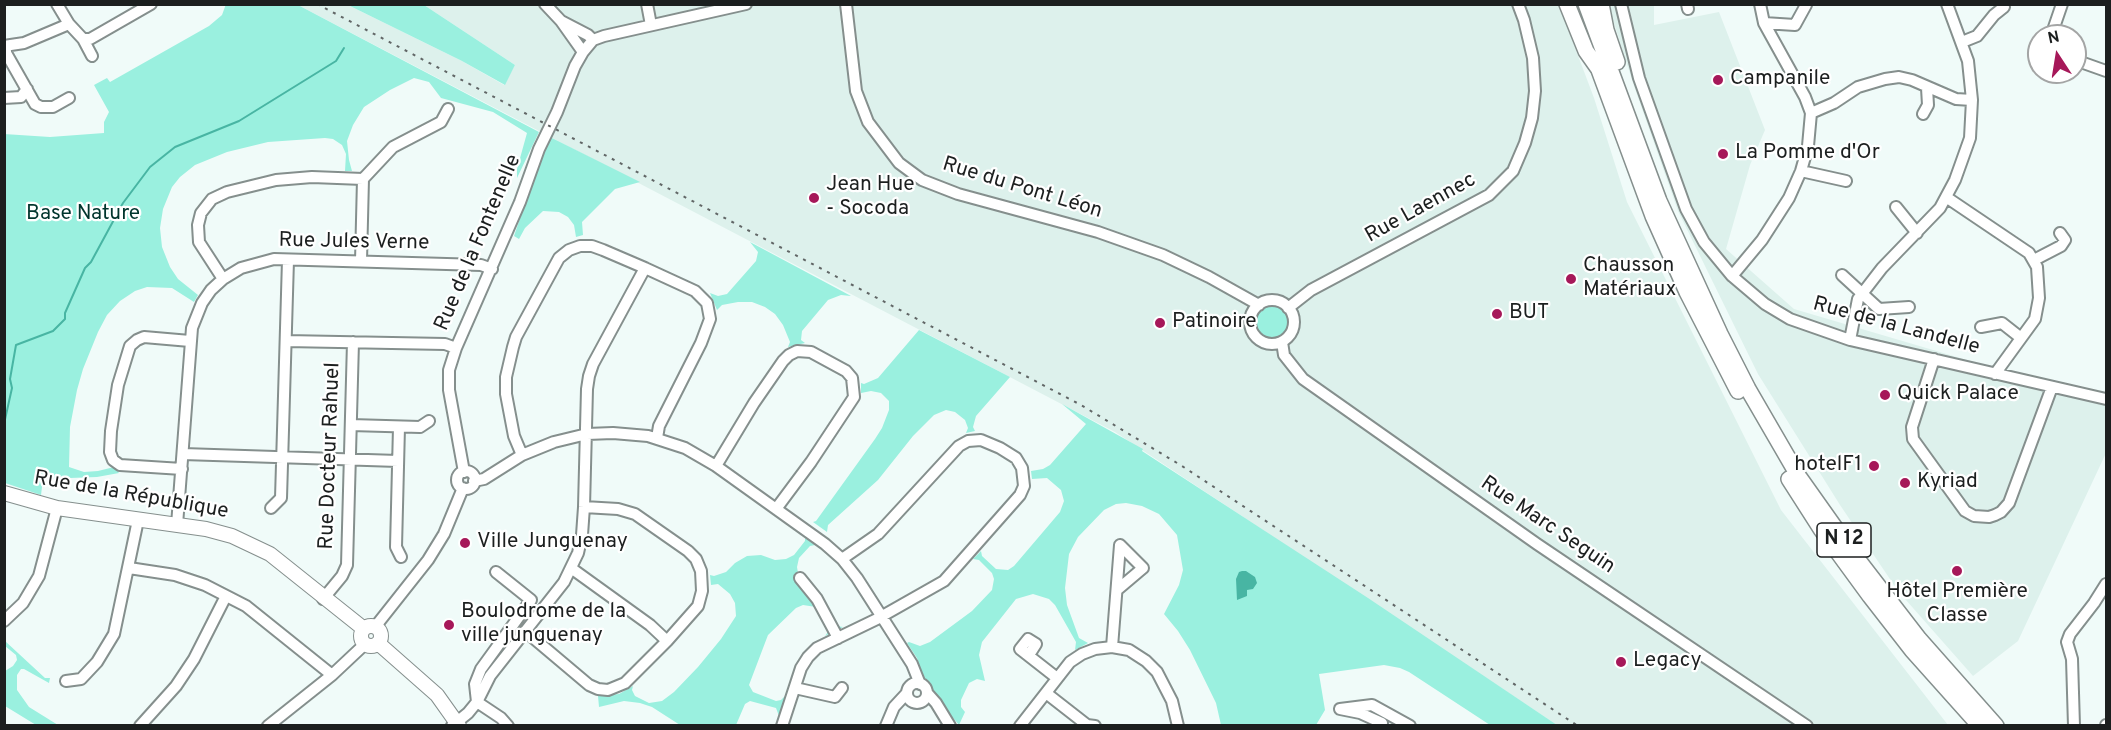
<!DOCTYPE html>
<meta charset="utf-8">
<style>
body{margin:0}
#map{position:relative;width:2111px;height:730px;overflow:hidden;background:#f0fbf9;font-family:Overpass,sans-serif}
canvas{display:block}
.frame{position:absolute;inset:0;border:6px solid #1c1f1f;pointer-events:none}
.north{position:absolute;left:2027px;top:24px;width:60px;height:60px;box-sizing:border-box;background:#fff;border:2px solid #a4a5a5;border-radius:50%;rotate:348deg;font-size:16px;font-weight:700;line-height:24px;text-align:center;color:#1c1f1f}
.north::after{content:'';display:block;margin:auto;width:21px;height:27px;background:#a61859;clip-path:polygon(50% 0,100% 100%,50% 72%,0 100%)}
</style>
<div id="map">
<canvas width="2111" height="730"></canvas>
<div class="frame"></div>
<div class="north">N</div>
</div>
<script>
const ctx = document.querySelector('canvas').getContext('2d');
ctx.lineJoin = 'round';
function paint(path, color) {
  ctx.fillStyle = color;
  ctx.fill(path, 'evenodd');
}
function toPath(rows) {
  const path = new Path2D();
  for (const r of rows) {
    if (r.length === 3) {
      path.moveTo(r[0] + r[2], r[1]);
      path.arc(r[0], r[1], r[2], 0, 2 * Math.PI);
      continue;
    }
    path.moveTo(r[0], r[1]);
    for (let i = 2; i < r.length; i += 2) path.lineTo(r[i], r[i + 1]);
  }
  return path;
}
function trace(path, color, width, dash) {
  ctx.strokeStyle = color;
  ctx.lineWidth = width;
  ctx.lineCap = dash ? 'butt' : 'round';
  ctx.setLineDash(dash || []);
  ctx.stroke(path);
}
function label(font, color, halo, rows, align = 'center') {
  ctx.font = font + ' Overpass,sans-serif';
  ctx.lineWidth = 4.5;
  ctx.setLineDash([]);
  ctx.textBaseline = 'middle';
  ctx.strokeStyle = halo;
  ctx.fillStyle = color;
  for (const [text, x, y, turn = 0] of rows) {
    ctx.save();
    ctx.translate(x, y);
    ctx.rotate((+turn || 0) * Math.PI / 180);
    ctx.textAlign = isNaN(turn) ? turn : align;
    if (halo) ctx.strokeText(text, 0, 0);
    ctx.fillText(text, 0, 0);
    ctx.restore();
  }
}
const built = toPath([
 [298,5,348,5,462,61,504,85,515,65,424,5,1559,5,1594,98,1627,202,1781,510,1948,725,1557,725,1115,432],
 [1612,5,1654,5,1654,25,1719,12,1765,130,1750,165,1726,249,1794,309,2106,401,2106,453,2018,641,1973,676,1898,591,1840,505,1758,374,1678,211,1634,86,1610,11]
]);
const green = toPath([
 [226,4,298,5,539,132,517,178,517,169,527,133,493,112,441,98,429,82,414,78,390,90,364,107,353,125,347,141,349,160,352,171,345,171,346,154,342,145,333,139,325,138,268,142,227,152,195,165,180,177,172,187,163,209,160,228,162,247,170,267,178,279,198,295,194,302,172,288,147,287,135,291,120,301,107,315,98,332,83,369,77,390,70,427,69,467,84,472,98,471,114,467,119,473,97,477,43,479,41,495,5,483,4,134,50,137,104,133,104,122,109,112,94,85,107,78,110,82,209,26,222,15],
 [348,5,424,5,515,65,505,85,462,61],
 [548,136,640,182,615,189,582,222,583,235,576,237,574,225,568,217,559,212,543,211,525,228,519,239,514,236],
 [750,242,851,296,841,295,828,300,802,331,801,340,805,343,788,347,790,342,783,325,775,314,765,307,752,302,738,302,722,305,717,310,710,293,718,296,727,294,756,261,758,252],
 [1272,322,18],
 [919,330,1010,377,976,416,973,427,975,431,966,433,968,428,965,420,955,412,946,410,934,415,913,436,878,480,828,525,827,532,813,522,816,521,875,439,882,428,889,410,889,401,881,393,871,391,861,393,861,383,864,384,878,378],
 [1062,404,1143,449,1142,451,1368,598,1557,725,1490,725,1409,672,1400,668,1384,665,1319,674,1325,710,1316,725,1221,725,1216,703,1190,650,1178,631,1164,614,1179,585,1183,570,1177,535,1159,514,1142,506,1126,503,1116,504,1104,510,1078,537,1069,554,1065,588,1067,605,1079,638,1088,643,1075,650,1076,642,1055,605,1049,599,1033,594,1016,599,982,642,979,655,985,681,977,679,969,683,961,700,961,707,965,712,959,725,933,694,933,690,922,675,917,658,907,643,909,642,920,646,930,642,972,611,992,590,994,579,992,573,979,560,973,559,981,551,982,556,996,569,1008,570,1014,566,1060,512,1064,501,1061,490,1047,478,1032,479,1031,471,1043,469,1050,465,1086,424],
 [805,538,815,545,810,546,799,558,797,567,798,573,836,626,843,627,825,636,828,632,827,628,816,607,803,605,796,608,768,635,749,685,753,692,776,701,781,700,785,696,779,716,776,708,750,701,745,704,736,725,680,725,652,707,640,703,624,701,599,707,598,696,619,694,633,686,632,690,635,696,649,703,662,701,674,692,698,667,721,639,736,616,735,603,730,594,718,584,711,585,710,575,714,576,726,572,735,563,747,556,761,555,775,560,786,559,794,555,805,541],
 [5,641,45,678,50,678,49,683,24,669,21,669,17,675,17,690,29,707,58,725,36,725,5,706,5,671,13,666,17,660,16,655,5,646]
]);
const water = toPath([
 [1242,571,1246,571,1255,577,1257,583,1253,589,1247,590,1247,596,1237,600,1236,579,1239,572]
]);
const stream = toPath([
 [4,424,12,388,10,379,16,345,53,331,65,319,65,313,85,268,91,262,123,203,150,167,175,147,239,121,336,61,344,48]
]);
const minor = toPath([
 [57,4,69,24,83,39,92,56],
 [545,4,561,21],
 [647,4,651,25],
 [846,4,856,91,868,122,899,163,922,180,958,194,1098,232,1163,255,1209,277,1259,305],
 [1621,4,1639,78,1686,209,1704,242,1732,276,1765,304,1790,319,1850,340,2106,399],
 [1687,4,1688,9],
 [1764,23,1795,25,1806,5],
 [2051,36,2062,4],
 [83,39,90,39,151,4],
 [1962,42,1977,36,1994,15,2004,7],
 [4,46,24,43,69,24],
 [6,47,6,53,35,104,41,107,53,107,69,98],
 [583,52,561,21,588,35,593,40],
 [2075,60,2106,71],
 [4,98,21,97,27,89],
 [1811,113,1834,103,1858,87,1885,79,1899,77,1912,80,1956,99,1972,100],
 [1923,114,1928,105,1927,88],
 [1801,171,1846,181],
 [1946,197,2029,253,2037,267,2039,298,2035,319,1995,374],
 [1896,207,1917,233],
 [2034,260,2061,246,2065,240,2060,233],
 [361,261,363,179,393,147,441,122,448,109],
 [1842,275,1879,309,1909,307],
 [1732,276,1762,240,1789,198,1801,171,1808,146,1811,113,1805,97,1764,23,1760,4],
 [223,279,199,242,198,225,201,213,212,199,227,192,276,180,312,177,363,179],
 [1272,322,22],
 [1288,308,1311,290,1489,195,1513,171,1525,143,1532,118,1535,91,1533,58,1524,20,1518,4],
 [1981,327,2002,323,2021,338],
 [1850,340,1858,299,1882,268,1940,208,1955,180,1970,138,1972,100,1968,61,1947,4],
 [286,341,445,344,456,348],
 [1282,342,1284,355,1303,379,1537,544,1807,726],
 [1934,359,1912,427,1913,439,1965,511,1974,516,1989,517,1995,515,2001,512,2009,503,2052,387],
 [351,425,420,427,429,421],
 [399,427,396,547,401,557],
 [183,454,398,461],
 [522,455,514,436,506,394,506,377,513,347,516,337,559,258,569,250,580,246,592,246,603,250,645,268,695,291,707,303,710,319,701,343,659,426,657,438],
 [716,466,754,403,783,361,789,355,797,351,811,352,846,371,852,378,854,397,811,462,776,509],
 [182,469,120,465,113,460,110,452,111,431,118,385,130,346,137,340,144,337,190,341],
 [466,480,9],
 [464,472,449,390,449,370,456,348,520,202,539,149,557,112,575,66,583,52,593,40,604,36,746,4],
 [474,481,484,479,522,455,554,442,587,434,613,433,648,436,685,448,716,466,825,544,842,559,857,578,912,664,920,684],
 [271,508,281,498,288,260],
 [177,525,192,328,202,303,211,290,223,279,241,268,274,259,481,265,492,269],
 [129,568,175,575,205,585,246,606,332,675],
 [571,568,650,625,667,641],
 [496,572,531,600,481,669,475,684,477,702,501,718,508,726],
 [800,578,817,599,838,638],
 [323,599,342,576,347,565,353,342],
 [4,621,23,603,39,576,57,508],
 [375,627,428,560,444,534,463,488],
 [525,631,589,685,598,689,608,690,625,683,667,641,698,606,702,591,701,571,696,559,688,551,635,514,618,509,584,507],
 [1112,647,1120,545,1143,568,1117,590],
 [1029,655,1036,644,1028,639,1020,649,1057,678],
 [66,681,81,679,97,662,114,634,138,520],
 [917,693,10],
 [795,688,835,697,842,688],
 [1046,693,1087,725,1095,726],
 [928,694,936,703,950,726],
 [1382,723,1360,713,1340,709,1372,705,1410,726],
 [140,726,176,686,194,659,226,596],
 [268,726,332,675,365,644],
 [452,726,468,713,477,702,490,676,564,582,578,553,582,535,584,507,587,389,589,376,593,364,645,268],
 [782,726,801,668,808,657,817,648,877,619,944,581,1020,495,1024,486,1022,468,1016,458,1000,448,981,440,968,441,959,446,878,534,842,559],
 [886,726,894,707,907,693],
 [1020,726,1070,662,1082,654,1095,649,1112,647,1129,650,1146,661,1157,672,1172,701,1178,726],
 [2074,726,2072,659,2067,642,2070,634,2094,603,2106,584],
 [2106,726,2106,725]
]);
const major = toPath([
 [4,493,57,508,206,529,232,536,270,554,364,629],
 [371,636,10],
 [378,643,437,695,459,726]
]);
const highway = toPath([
 [1567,4,1586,51,1598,68],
 [1586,4,1659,201,1720,334,1748,389,1799,477,1855,556,1919,639,1996,726],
 [1601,4,1606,30,1617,62],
 [1599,70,1653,216,1687,292,1738,391],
 [1789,479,1821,529,1870,596,1912,650,1980,726]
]);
const rail = toPath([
 [317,4,1081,405,1182,466,1578,726]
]);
const markers = [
 [1718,80,6,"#a61859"],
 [1723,154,6,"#a61859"],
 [814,198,6,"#a61859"],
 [1571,279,6,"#a61859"],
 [1497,314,6,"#a61859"],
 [1160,323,6,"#a61859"],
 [1885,395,6,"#a61859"],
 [1874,466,6,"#a61859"],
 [1905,483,6,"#a61859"],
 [465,543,6,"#a61859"],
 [1957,571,6,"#a61859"],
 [449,625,6,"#a61859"],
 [1621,662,6,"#a61859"]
];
const shields = [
 [1844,540,54]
];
const shieldNames = [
 ["N 12",1844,540]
];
const poiNames = [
 ["Campanile",1730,80],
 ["La Pomme d'Or",1735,154],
 ["Jean Hue",826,186],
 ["- Socoda",826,210],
 ["Chausson",1583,267],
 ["Matériaux",1583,291],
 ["BUT",1509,314],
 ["Patinoire",1172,323],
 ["Quick Palace",1897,395],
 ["hotelF1",1862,466,"right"],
 ["Kyriad",1917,483],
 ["Ville Junguenay",477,543],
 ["Hôtel Première",1957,593,"center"],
 ["Classe",1957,617,"center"],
 ["Boulodrome de la",461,613],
 ["ville junguenay",461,637],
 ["Legacy",1633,662]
];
const streetNames = [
 ["Rue du Pont Léon",1022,189,17],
 ["Rue Laennec",1421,209,-29],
 ["Rue Jules Verne",354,243,1],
 ["Rue de la Fontenelle",479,243,-67],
 ["Rue de la Landelle",1896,327,15],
 ["Rue Docteur Rahuel",331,456,-88],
 ["Rue de la République",131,496,10],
 ["Rue Marc Seguin",1547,526,34]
];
const parkNames = [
 ["Base Nature",83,215]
];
paint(built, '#ddf1ec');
paint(green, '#9af0df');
paint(water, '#48b5a3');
trace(stream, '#48b5a3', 2);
trace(minor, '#858f8d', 14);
trace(major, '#858f8d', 16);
trace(highway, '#858f8d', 18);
trace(minor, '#fff', 10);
trace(major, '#fff', 14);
trace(highway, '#fff', 15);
trace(rail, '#616666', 2, [3, 6]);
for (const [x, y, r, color] of markers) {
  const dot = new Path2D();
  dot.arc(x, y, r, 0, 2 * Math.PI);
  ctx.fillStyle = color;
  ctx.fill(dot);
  trace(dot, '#fff', 2);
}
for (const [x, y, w] of shields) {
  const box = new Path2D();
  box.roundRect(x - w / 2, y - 17, w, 34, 4.5);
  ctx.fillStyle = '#fff';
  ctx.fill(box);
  trace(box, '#1c1f1f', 1.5);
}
label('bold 20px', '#1c1f1f', null, shieldNames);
label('21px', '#1c1f1f', '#fff', poiNames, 'left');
label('21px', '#1c1f1f', '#fff', streetNames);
label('21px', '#00352d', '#fff', parkNames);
</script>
